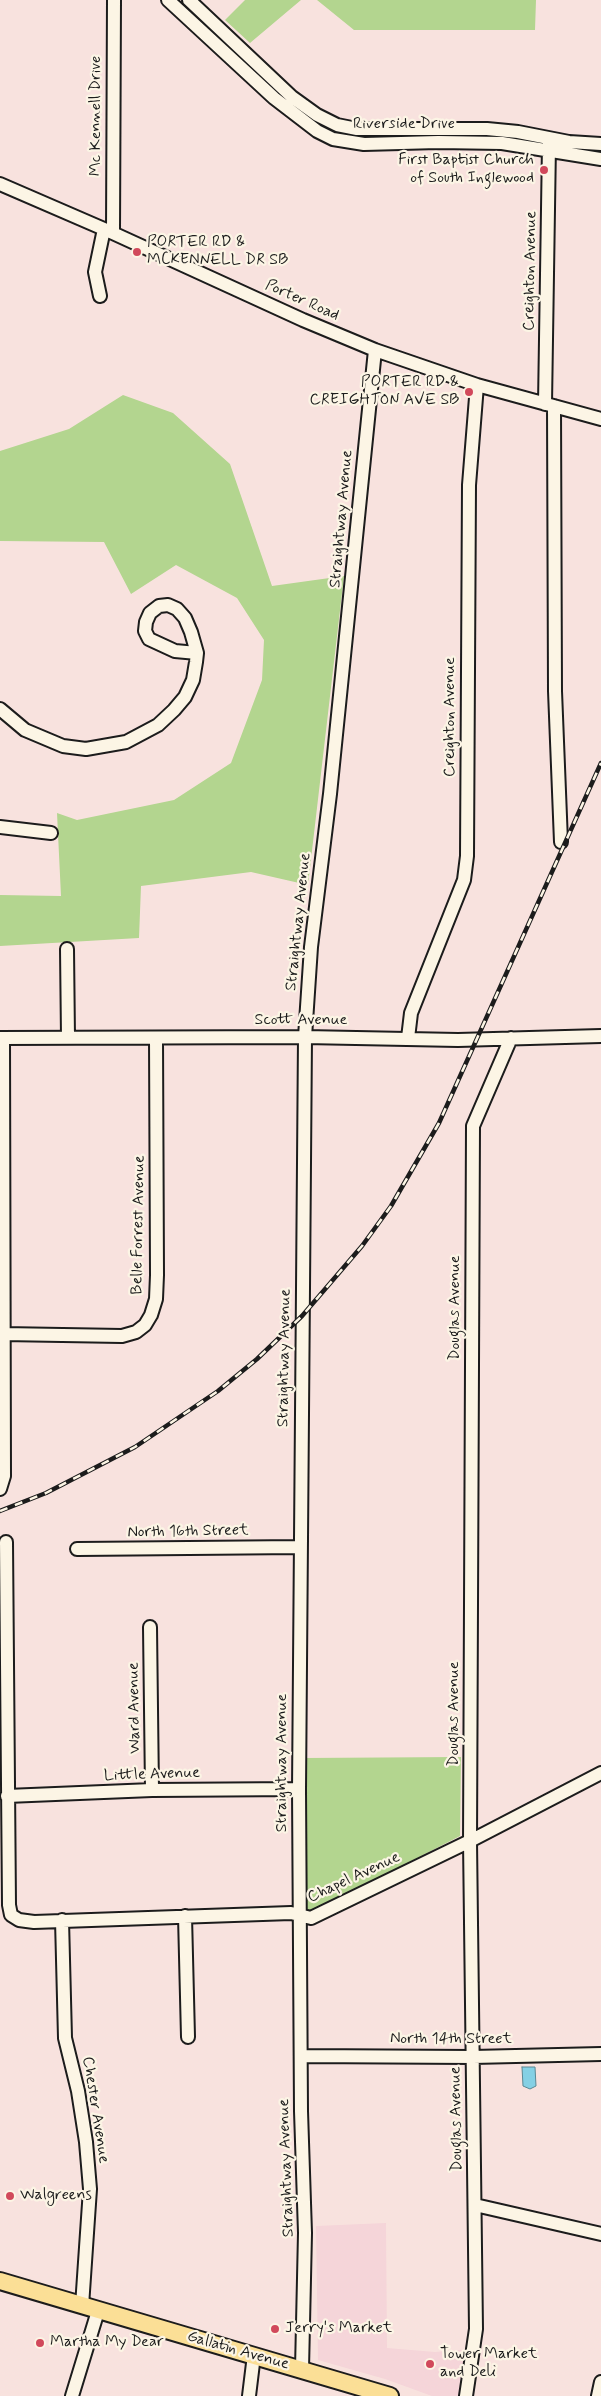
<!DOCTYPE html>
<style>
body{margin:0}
canvas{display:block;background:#f8e2de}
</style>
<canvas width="601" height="2396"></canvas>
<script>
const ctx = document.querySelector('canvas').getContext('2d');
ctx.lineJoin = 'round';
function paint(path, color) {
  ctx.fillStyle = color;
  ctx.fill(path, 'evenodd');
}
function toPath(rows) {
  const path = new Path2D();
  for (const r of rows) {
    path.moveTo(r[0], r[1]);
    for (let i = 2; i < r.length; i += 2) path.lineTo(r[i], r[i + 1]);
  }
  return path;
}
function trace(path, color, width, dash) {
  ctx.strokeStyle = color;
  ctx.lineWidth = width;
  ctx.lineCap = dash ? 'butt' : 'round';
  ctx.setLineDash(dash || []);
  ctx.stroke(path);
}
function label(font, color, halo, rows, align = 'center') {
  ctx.font = font + ' Mynerve,sans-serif';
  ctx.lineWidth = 4.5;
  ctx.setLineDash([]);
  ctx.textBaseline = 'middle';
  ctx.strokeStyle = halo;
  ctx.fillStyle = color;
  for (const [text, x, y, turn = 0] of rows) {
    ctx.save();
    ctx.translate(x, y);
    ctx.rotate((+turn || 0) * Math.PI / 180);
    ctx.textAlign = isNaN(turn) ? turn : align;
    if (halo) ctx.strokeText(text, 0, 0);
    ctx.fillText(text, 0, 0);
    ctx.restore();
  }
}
const built = toPath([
 [386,2223,387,2348,435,2352,470,2349,462,2389,458,2396,432,2396,385,2379,318,2360,316,2226]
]);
const green = toPath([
 [245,0,301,0,250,43,225,20],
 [317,0,536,0,535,30,354,30],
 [123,395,173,413,230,464,272,586,344,576,308,885,251,872,141,886,139,938,0,946,0,895,61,896,57,813,77,820,174,800,231,763,262,680,264,640,237,598,176,565,131,594,104,542,0,541,0,451,69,429],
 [461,1757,460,1836,314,1911,303,1909,303,1758]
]);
const water = toPath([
 [522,2067,535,2067,536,2086,530,2089,523,2086,522,2067]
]);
const minor = toPath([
 [168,0,274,98,317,131,333,139,364,144,438,142,502,143,601,159],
 [189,0,292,97,317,115,337,125,357,129,487,129,518,132,569,142,601,144],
 [0,184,104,229,303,320,375,350,477,385,601,419],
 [113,233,114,0],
 [100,296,95,272,104,229],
 [545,404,549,144],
 [554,406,555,691,561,842],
 [0,709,25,730,63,746,86,749,126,742,158,725,174,710,185,697,193,680,196,662,197,653,191,632,185,618,177,609,168,605,159,606,150,613,146,622,145,631,149,639,175,651,197,653],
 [0,827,51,833],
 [67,949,68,1038],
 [0,1038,305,1037,458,1040,601,1036],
 [408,1038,411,1013,464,880,467,856,469,485,477,385],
 [3,1334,122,1336,136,1332,145,1325,151,1315,156,1299,157,1275,156,1038],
 [0,1489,4,1476,3,1038],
 [6,1542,9,1905,11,1915,19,1920,34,1922,291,1913,311,1918,470,1841,601,1773],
 [77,1549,300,1547],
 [150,1627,152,1790],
 [7,1796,152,1790,299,1789],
 [185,1916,188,2037],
 [62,1920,65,2038,78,2091,86,2142,90,2189,82,2306],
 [301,2056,473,2057,601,2054],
 [475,2205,601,2234],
 [302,2369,305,2233,301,2111,299,1789,305,1037,311,947,330,794,375,350],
 [72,2396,98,2311],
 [249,2396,254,2355],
 [466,2396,476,2329,470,1841,473,1126,511,1038],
 [598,2396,601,2382]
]);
const major = toPath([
 [0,2281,390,2396]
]);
const rail = toPath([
 [0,1511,46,1493,135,1447,218,1391,257,1359,302,1316,362,1246,391,1206,439,1123,601,763]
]);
const markers = [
 [544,170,5,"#d1495b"],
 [137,252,5,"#d1495b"],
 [469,392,5,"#d1495b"],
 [10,2196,5,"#d1495b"],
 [275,2329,5,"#d1495b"],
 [40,2343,5,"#d1495b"],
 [430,2364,5,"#d1495b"]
];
const streetNames = [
 ["Mc Kennell Drive",97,116,-90],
 ["Riverside Drive",404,125],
 ["Creighton Avenue",531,271,-89],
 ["Porter Road",302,301,24],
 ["Straightway Avenue",342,519,-85],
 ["Creighton Avenue",451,717,-90],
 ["Straightway Avenue",299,922,-84],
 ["Scott Avenue",301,1021],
 ["Belle Forrest Avenue",139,1225,-89],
 ["Douglas Avenue",456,1308,-90],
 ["Straightway Avenue",285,1358,-89],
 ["North 16th Street",188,1532,-1],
 ["Ward Avenue",135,1708,-91],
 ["Douglas Avenue",455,1714,-90],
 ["Straightway Avenue",283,1763,-90],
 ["Little Avenue",152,1775,-2],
 ["Chapel Avenue",354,1878,-25],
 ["North 14th Street",451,2040],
 ["Chester Avenue",95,2110,81],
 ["Douglas Avenue",457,2119,-91],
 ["Straightway Avenue",287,2168,-92],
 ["Gallatin Avenue",238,2351,16]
];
const poiNames = [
 ["First Baptist Church",534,161,"right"],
 ["of South Inglewood",534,179,"right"],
 ["PORTER RD &",147,243],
 ["MCKENNELL DR SB",147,261],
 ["PORTER RD &",459,383,"right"],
 ["CREIGHTON AVE SB",459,401,"right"],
 ["Walgreens",20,2196],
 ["Jerry's Market",285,2329],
 ["Martha My Dear",50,2343],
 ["Tower Market",440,2355],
 ["and Deli",440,2373]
];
paint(built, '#f5d5d9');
paint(green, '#b3d58f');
paint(water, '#84d0e4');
trace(water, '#5a8894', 1);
trace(minor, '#1c1c1c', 16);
trace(major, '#1c1c1c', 20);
trace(minor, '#fcf5e5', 12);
trace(major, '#fbdf96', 16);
trace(rail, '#1c1c1c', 4.5);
trace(rail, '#fcf5e5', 2.5, [8]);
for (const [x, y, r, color] of markers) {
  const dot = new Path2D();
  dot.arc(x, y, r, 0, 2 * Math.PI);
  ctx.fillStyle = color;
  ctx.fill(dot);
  trace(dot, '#fcf5e5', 2);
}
label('16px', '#1c1c1c', '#fcf5e5', streetNames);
label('16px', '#1c1c1c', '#fcf5e5', poiNames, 'left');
</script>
